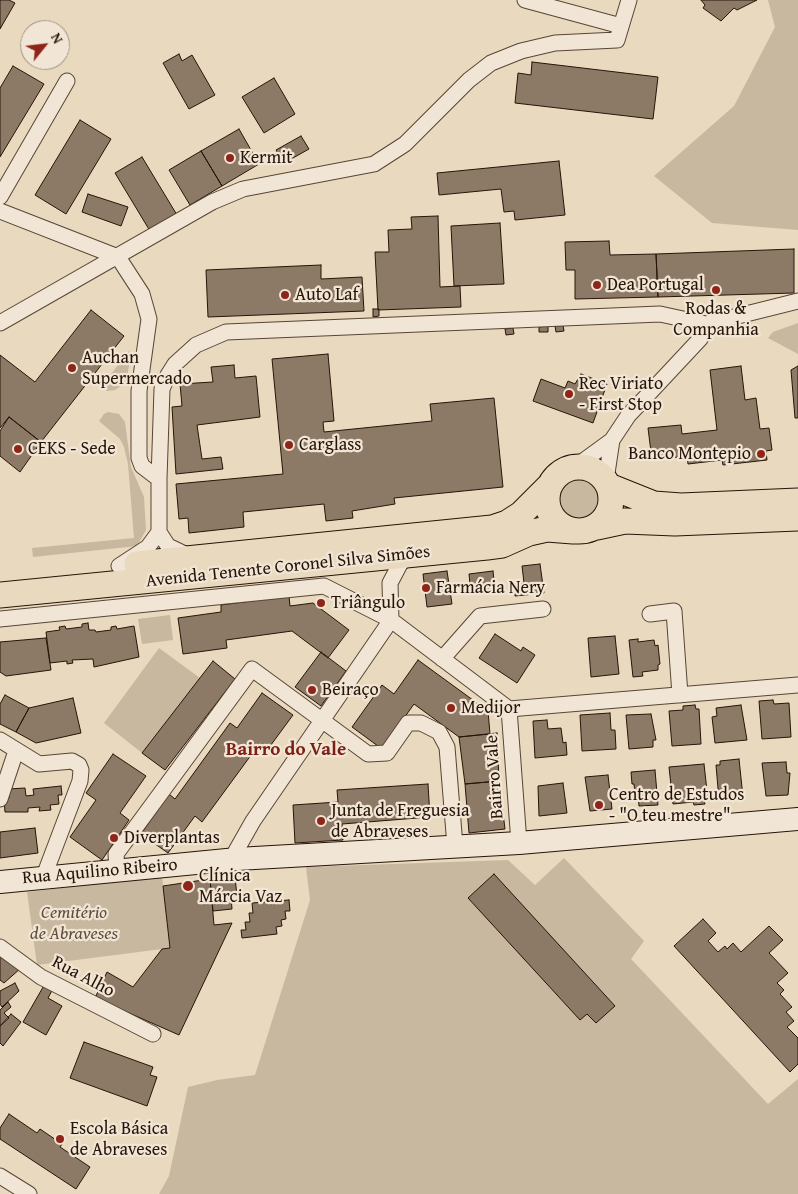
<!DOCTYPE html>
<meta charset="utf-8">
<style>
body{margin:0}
#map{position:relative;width:798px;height:1194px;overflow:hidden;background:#e9d9be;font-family:"Gentium Book Plus",serif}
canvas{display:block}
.north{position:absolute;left:20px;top:20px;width:50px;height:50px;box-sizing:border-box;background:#f1e6d5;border:1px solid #a09283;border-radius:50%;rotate:61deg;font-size:14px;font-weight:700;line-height:20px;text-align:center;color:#271408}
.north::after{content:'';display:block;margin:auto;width:18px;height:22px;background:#8f2418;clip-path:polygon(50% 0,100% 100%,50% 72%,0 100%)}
</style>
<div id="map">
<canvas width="798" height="1194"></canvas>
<div class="north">N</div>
</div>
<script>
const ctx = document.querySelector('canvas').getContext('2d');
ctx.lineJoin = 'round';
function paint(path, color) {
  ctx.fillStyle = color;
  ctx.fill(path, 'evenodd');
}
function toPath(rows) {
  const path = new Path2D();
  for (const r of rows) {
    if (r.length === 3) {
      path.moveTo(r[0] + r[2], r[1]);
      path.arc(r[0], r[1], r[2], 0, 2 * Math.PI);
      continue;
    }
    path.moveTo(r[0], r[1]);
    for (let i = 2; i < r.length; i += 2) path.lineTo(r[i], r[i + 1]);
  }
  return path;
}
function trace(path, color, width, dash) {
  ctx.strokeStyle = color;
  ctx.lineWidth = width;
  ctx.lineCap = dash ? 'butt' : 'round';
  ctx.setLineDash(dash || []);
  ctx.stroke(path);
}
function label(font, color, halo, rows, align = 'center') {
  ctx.font = font + ' "Gentium Book Plus",serif';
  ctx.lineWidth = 4.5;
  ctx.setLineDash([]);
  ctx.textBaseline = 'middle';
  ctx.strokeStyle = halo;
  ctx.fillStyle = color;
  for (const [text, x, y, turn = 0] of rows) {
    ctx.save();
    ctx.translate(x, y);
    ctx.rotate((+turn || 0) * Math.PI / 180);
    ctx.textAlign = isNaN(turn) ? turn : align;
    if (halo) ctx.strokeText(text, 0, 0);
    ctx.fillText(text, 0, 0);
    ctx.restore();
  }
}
const green = toPath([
 [768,0,798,0,798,230,712,223,654,176,734,106,775,27],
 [798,323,798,354,768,338,773,332],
 [129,351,131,354,126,383,115,390,106,391,104,383],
 [108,412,119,414,125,422,131,467,144,497,146,530,137,546,33,557,32,548,134,538,128,464,124,447,120,439,99,421,104,414],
 [581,499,22],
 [170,615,173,640,142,644,138,619],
 [159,648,200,678,142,753,104,723],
 [564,858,644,941,631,959,768,1104,798,1079,798,1194,159,1194,169,1176,188,1087,217,1080,255,1075,310,900,306,867,508,860,535,885],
 [162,876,170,948,37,965,27,892]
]);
const building = toPath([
 [0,0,9,0,15,3,0,29,0,0],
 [701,0,757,0,737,10,734,8,721,21,703,8,705,5,701,0],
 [179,54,182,61,192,55,215,95,189,109,163,63,179,54],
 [532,62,658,77,653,119,515,103,518,73,531,75,532,62],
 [13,66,44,84,0,157,0,88,13,66],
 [274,78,295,114,264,133,242,97,274,78],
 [80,120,111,139,66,214,35,195,80,120],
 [239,129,259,164,222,186,201,151,239,129],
 [301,136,309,149,284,163,276,150,301,136],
 [201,151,222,186,190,205,169,170,201,151],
 [142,157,177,215,150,231,115,173,142,157],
 [559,161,565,215,515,220,514,211,504,212,501,189,439,195,437,173,559,161],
 [88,194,128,207,121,226,82,212,88,194],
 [438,216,440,287,460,286,461,307,378,310,375,252,389,252,388,230,412,229,411,217,438,216],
 [500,223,504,284,454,286,451,226,500,223],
 [609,241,610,255,656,254,658,297,575,299,575,270,566,270,565,242,609,241],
 [794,249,794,293,658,297,656,254,794,249],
 [321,265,321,279,362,277,364,311,208,317,206,270,321,265],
 [373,309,379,309,379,316,373,317,373,309],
 [91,310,124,336,41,442,9,417,0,428,0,355,35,382,91,310],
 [563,325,564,331,556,332,555,326,563,325],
 [548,326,548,332,539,332,539,327,548,326],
 [513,328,514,334,506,335,505,329,513,328],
 [328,354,334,421,323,422,324,432,432,421,430,404,494,398,503,487,394,498,395,504,352,511,353,518,326,521,324,504,243,512,244,527,189,533,188,518,179,519,176,484,283,474,272,359,328,354],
 [234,365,235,378,256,376,260,417,197,425,202,459,221,457,223,469,176,474,172,407,182,406,180,384,213,382,211,367,234,365],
 [741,366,745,400,756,398,760,429,769,428,772,450,766,451,767,460,723,465,722,460,688,464,687,456,652,460,648,428,681,425,682,434,717,430,710,370,741,366],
 [798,366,798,418,795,418,791,370,798,366],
 [581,374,607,384,593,423,533,401,541,379,565,388,568,381,575,384,581,374],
 [9,417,41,442,20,472,0,456,0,431,9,417],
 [540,564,544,593,515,596,514,584,524,583,522,566,540,564],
 [447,571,452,604,427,607,423,574,447,571],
 [493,571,495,590,471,593,469,574,493,571],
 [289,596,290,606,313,603,349,630,328,658,292,631,226,640,227,648,183,654,178,618,221,612,221,605,289,596],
 [88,623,89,630,95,630,96,632,111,630,111,627,116,626,117,629,134,626,139,657,94,667,93,659,72,660,73,663,67,664,67,661,50,663,46,632,60,630,59,627,65,626,66,629,82,627,82,624,88,623],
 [495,634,521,651,523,647,535,655,517,683,479,658,495,634],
 [615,636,619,674,591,677,588,638,615,636],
 [46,638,51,670,6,676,0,672,0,642,46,638],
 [638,639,638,642,654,640,655,646,658,645,660,664,658,665,658,670,642,672,643,676,633,677,629,640,638,639],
 [321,652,346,671,321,706,295,687,321,652],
 [418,660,488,711,490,734,459,737,414,704,382,749,352,727,382,685,394,694,418,660],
 [213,661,235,679,165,770,142,753,213,661],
 [262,693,293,715,265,753,257,747,202,822,195,816,168,853,141,834,169,794,175,799,230,723,237,728,262,693],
 [5,695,29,708,16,732,0,724,0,704,5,695],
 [73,698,81,733,36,743,16,732,29,708,73,698],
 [773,700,774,704,789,703,791,737,762,739,759,701,773,700],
 [695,705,696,709,699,709,701,744,672,746,669,711,683,710,683,706,695,705],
 [741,705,747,740,715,743,712,717,717,716,716,708,741,705],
 [610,713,611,730,615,730,616,749,582,751,580,715,610,713],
 [651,714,656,740,653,740,653,747,629,749,626,715,651,714],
 [547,720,548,729,561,728,563,743,566,742,567,755,535,758,533,721,547,720],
 [497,733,499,781,465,784,459,737,497,733],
 [113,754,146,776,120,813,129,820,102,860,70,837,96,800,86,793,113,754],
 [739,759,743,797,719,800,716,765,720,765,720,761,739,759],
 [786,762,787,773,790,773,788,795,766,796,762,763,786,762],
 [704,764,708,800,704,800,705,804,694,805,693,802,673,804,669,767,704,764],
 [655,770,658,805,639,806,638,794,635,795,634,784,632,784,631,772,655,770],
 [608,775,612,809,590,811,585,777,608,775],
 [499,781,505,829,469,833,465,784,499,781],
 [563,783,567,813,539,816,538,786,563,783],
 [428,784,430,817,342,824,343,840,295,843,293,805,338,802,337,790,428,784],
 [61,786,62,795,58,795,59,804,50,805,51,810,39,811,40,807,28,808,28,812,5,812,4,799,9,798,8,789,25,788,26,796,34,795,33,789,61,786],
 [35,828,38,853,0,858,0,832,35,828],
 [494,874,615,1006,596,1023,587,1014,580,1020,468,898,494,874],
 [235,877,237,896,231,896,232,909,213,911,210,879,235,877],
 [210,879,214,925,232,923,179,1035,95,998,107,972,133,987,162,949,170,948,163,886,210,879],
 [289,900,290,911,285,911,286,919,281,920,282,926,276,927,277,934,242,938,241,930,246,930,245,922,250,922,249,913,253,913,252,903,289,900],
 [703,919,716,933,708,941,718,952,725,946,727,949,733,943,741,952,769,926,783,940,769,953,788,973,777,983,784,990,780,994,792,1007,786,1012,794,1021,787,1027,798,1038,798,1064,790,1072,674,946,703,919],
 [0,953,21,968,4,983,0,980,0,953],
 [46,982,54,987,48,998,62,1006,46,1035,23,1022,46,982],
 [15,983,19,991,2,1007,0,1004,0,991,15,983],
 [8,1002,11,1007,4,1013,9,1018,0,1026,0,1010,8,1002],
 [11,1014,21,1022,3,1046,0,1043,0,1026,11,1014],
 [84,1042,153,1067,150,1075,157,1077,147,1106,70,1078,84,1042],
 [9,1114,37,1133,40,1129,62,1144,60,1147,90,1167,76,1189,0,1139,0,1128,9,1114]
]);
const street = toPath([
 [525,0,621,26],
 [0,197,67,81],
 [0,211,118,257,142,294,149,319,139,391,139,458,142,466,159,479,159,532,168,546,191,557],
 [0,323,212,202,243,189,374,164,405,144,469,80,491,63,521,51,555,43,617,40,629,0],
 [575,467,612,440,628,416,700,339,706,324,798,301],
 [159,479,162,389,168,375,175,364,196,345,226,332,660,314,706,324],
 [606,480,612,440],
 [119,566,148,547,159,532],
 [650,614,674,611,680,695],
 [0,619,324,586,391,620,509,709,798,685],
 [442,659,480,616,543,609],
 [509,709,519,843],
 [0,740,39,764,72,761,79,765,81,770,80,781,44,876],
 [0,799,16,751],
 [237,859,236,851,253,821,391,620,390,583,400,564,408,555],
 [117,869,116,854,252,669,368,754,387,753,408,723,421,723,439,732,447,747,455,846],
 [0,947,41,977,153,1034],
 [0,1176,29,1194]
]);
const secondary = toPath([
 [0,882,237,859,519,843,798,819]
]);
const primary = toPath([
 [579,499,32],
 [609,486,654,504,681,506,798,501],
 [597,527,625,521,675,523,798,518],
 [137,564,492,528,507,523,521,514,550,485],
 [0,595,487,547,502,545,529,533,547,529,573,531]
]);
const markers = [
 [230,158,5,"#8f2418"],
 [597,285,5,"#8f2418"],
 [716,290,5,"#8f2418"],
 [285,295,5,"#8f2418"],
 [72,368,5,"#8f2418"],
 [569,394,5,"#8f2418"],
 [289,445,5,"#8f2418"],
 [18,449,5,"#8f2418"],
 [761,454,5,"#8f2418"],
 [426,588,5,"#8f2418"],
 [321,603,5,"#8f2418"],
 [312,690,5,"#8f2418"],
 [451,708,5,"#8f2418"],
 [599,805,5,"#8f2418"],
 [321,821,5,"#8f2418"],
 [114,838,5,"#8f2418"],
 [188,886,6,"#8f2418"],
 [60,1139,5,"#8f2418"]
];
const poiNames = [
 ["Kermit",240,158],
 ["Dea Portugal",607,285],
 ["Auto Laf",295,295],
 ["Rodas &",716,309,"center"],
 ["Companhia",716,330,"center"],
 ["Auchan",82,358],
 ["Supermercado",82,379],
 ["Rec Viriato",579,384],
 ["- First Stop",579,405],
 ["Carglass",299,445],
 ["CEKS - Sede",28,449],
 ["Banco Montepio",751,454,"right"],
 ["Farmácia Nery",436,588],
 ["Triângulo",331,603],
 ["Beiraço",322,690],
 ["Medijor",461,708],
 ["Centro de Estudos",609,795],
 ["- \"O teu mestre\"",609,816],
 ["Junta de Freguesia",331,811],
 ["de Abraveses",331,832],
 ["Diverplantas",124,838],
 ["Clínica",199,876],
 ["Márcia Vaz",199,897],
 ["Escola Básica",70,1129],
 ["de Abraveses",70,1150]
];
const streetNames = [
 ["Avenida Tenente Coronel Silva Simões",288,567,-6],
 ["Bairro Vale",495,777,-94],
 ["Rua Aquilino Ribeiro",100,872,-5],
 ["Rua Alho",83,977,28]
];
const parkNames = [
 ["Cemitério",74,913],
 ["de Abraveses",74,934]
];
const neighbourhoodNames = [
 ["Bairro do Vale",286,750]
];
paint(green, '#c8b89f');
paint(building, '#8c7a67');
trace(building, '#271408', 1);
trace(street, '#584536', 17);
trace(secondary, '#271408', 24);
trace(primary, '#271408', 27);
trace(street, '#f1e6d5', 15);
trace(secondary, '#f1e6d5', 22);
trace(primary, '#e9d9be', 25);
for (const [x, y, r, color] of markers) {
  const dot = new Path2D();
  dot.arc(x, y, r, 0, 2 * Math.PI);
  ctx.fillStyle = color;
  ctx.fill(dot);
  trace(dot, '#f1e6d5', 2);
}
label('18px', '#271408', '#f1e6d5', poiNames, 'left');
label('18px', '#271408', '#f1e6d5', streetNames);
label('italic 18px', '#5f4d3d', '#f1e6d5', parkNames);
label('bold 19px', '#7a1f14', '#f1e6d5', neighbourhoodNames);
</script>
